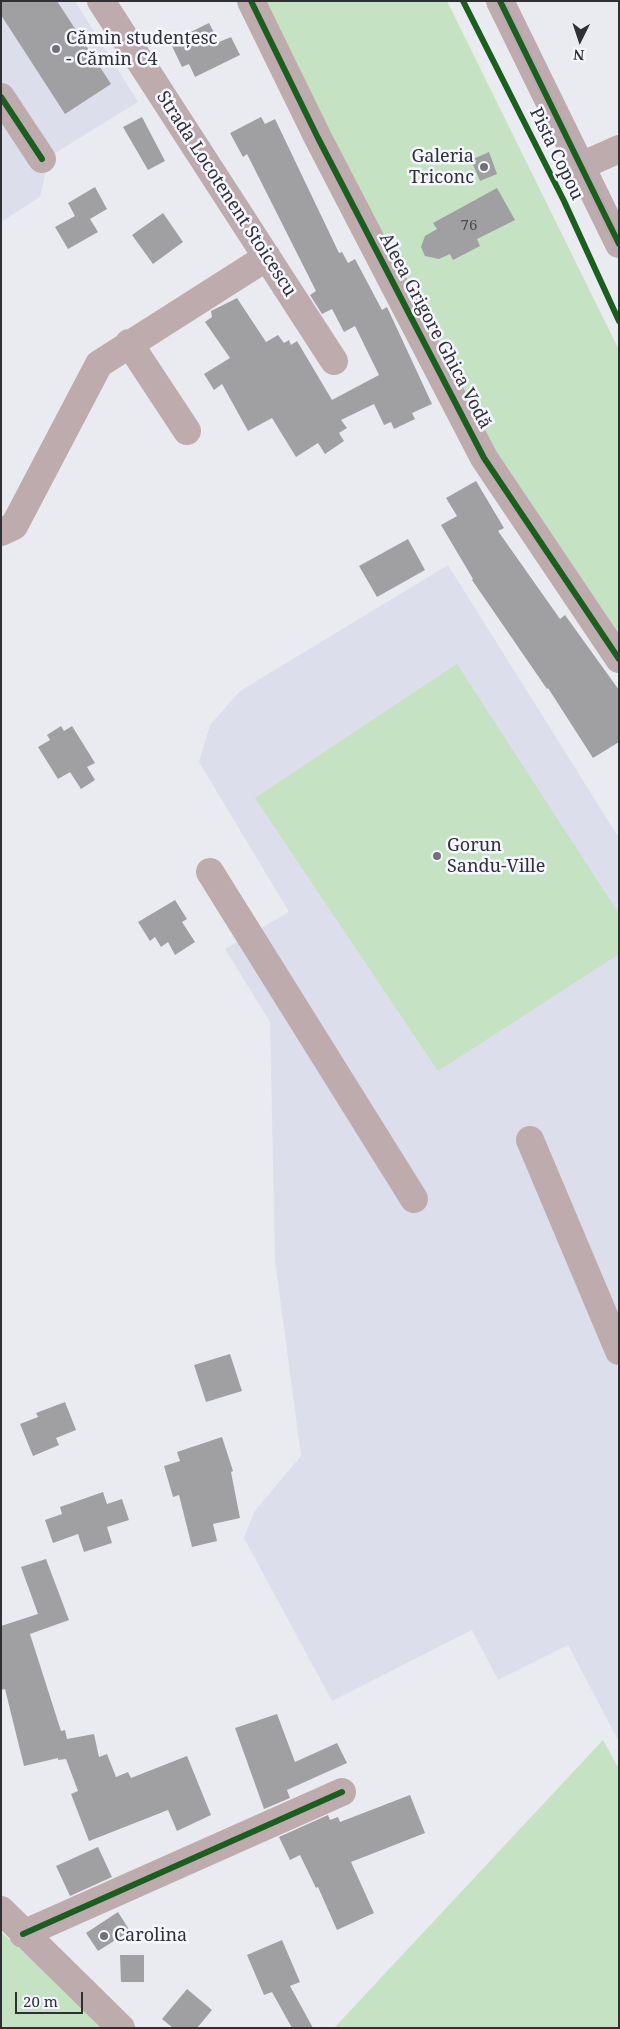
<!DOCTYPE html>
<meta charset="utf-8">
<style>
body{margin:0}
#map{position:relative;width:620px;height:2029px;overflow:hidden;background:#eaebf1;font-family:"Noto Serif",serif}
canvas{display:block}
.frame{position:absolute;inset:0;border:2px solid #2f3034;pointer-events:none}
.north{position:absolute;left:555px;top:15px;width:50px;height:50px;-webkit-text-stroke:4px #f5f6ff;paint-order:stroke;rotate:184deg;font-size:14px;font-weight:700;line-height:20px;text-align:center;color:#2f3034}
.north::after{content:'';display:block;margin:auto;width:18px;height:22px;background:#2f3034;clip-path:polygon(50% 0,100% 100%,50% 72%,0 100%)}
.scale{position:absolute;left:15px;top:1992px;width:68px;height:22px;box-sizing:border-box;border:2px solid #2f3034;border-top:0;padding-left:6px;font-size:15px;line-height:18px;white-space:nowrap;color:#2f3034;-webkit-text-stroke:4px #f5f6ff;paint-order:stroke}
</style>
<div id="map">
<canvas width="620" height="2029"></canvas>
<div class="frame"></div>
<div class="north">N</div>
<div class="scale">20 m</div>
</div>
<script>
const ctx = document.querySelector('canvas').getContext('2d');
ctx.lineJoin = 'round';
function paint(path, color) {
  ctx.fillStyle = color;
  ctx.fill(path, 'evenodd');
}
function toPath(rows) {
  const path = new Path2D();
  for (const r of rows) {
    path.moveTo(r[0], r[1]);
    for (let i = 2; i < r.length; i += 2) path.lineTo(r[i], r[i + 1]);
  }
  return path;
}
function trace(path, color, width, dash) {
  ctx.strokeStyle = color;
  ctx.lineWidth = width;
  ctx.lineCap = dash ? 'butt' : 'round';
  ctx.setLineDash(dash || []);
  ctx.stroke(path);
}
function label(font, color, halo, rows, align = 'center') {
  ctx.font = font + ' "Noto Serif",serif';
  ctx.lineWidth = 5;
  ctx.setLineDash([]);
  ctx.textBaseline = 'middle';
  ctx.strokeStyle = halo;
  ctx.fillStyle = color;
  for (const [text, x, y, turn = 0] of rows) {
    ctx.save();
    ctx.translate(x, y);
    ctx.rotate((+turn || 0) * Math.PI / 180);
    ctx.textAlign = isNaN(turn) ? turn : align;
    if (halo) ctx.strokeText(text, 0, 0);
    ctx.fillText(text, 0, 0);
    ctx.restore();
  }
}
const built = toPath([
 [1,1,75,1,138,102,49,157,40,197,1,222],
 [448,565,619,838,619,1742,568,1645,498,1680,472,1630,332,1701,244,1538,254,1512,301,1456,275,1261,270,1022,225,949,289,912,199,762,210,725,240,691]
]);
const green = toPath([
 [265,1,447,1,619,350,619,645,484,442],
 [457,664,619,914,619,954,438,1071,255,798],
 [603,1740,619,1769,619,2028,334,2028],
 [1,1932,110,2028,1,2028]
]);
const building = toPath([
 [1,1,57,1,111,84,65,114,1,15],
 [209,23,219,42,231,37,240,55,195,77,189,64,182,67,170,42],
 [142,117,165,161,148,170,123,127],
 [261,117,265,124,275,119,339,253,342,252,348,263,355,259,382,310,387,307,432,404,412,413,415,419,394,429,391,422,384,425,374,404,341,420,347,428,339,433,344,441,325,454,318,443,296,457,272,418,248,431,222,384,214,390,204,374,230,358,205,322,212,317,211,311,237,298,266,342,278,335,284,343,289,340,291,345,297,341,332,400,379,375,355,326,344,332,332,309,322,314,310,295,316,291,247,154,243,157,230,133],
 [489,152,497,174,480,181,471,160],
 [95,187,107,209,90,219,98,232,68,249,55,227,75,216,68,203],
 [497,188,515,220,477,239,480,246,453,260,450,254,439,259,425,256,421,247,425,236,437,229,433,223],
 [163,213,183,242,153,264,132,235],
 [476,481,504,528,498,531,560,619,565,615,619,690,619,742,593,758,548,688,547,689,472,580,473,579,441,525,457,516,446,498],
 [408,539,425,570,377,597,359,566],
 [61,726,64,731,72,726,95,763,87,767,95,780,81,789,70,772,58,779,38,747,50,740,47,735],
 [175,900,187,919,182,922,195,942,175,955,168,942,161,947,155,937,150,941,138,922],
 [230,1354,242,1391,206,1402,194,1365],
 [65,1402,76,1430,56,1438,59,1445,33,1456,20,1424,38,1417,36,1413],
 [222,1437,233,1471,231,1472,240,1518,213,1524,217,1541,192,1547,179,1495,173,1497,164,1466,180,1461,177,1452],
 [103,1492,107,1504,122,1499,129,1520,107,1527,112,1543,84,1552,78,1534,53,1543,45,1520,62,1514,60,1507],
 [46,1559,69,1620,30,1634,61,1731,65,1730,67,1739,94,1734,99,1757,107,1754,116,1777,128,1772,131,1778,187,1756,211,1815,177,1831,168,1810,89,1841,71,1794,78,1791,66,1759,58,1760,58,1758,24,1766,5,1689,1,1690,1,1626,38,1614,21,1567],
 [277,1714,295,1762,337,1743,347,1763,287,1790,290,1798,264,1809,235,1728],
 [410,1795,425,1833,351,1862,374,1913,337,1930,318,1887,316,1888,300,1855,290,1860,279,1837,328,1815,330,1820,338,1817,340,1822],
 [98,1847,112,1877,70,1896,56,1866],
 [118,1912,130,1931,98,1951,86,1933],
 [282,1940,300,1982,290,1986,313,2028,292,2028,272,1992,264,1995,247,1955],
 [120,1955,144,1955,144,1982,121,1982],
 [187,1989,212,2010,197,2028,173,2028,162,2019]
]);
const minor = toPath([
 [101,1,334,361],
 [251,1,318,138,484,458,619,659],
 [1,97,42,159],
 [581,166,619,149],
 [129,343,187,431],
 [1,532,14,526,99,364,267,257],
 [210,872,414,1199],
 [530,1140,619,1351],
 [1,1910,121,2028],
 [23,1934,342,1792]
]);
const major = toPath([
 [500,1,619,244]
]);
const tram = toPath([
 [495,1,619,255],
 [505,1,619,234]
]);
const cycleway = toPath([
 [251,1,318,138,484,458,619,659],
 [463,1,564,201,619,321],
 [500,1,619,244],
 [1,97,42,159],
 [23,1934,342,1792]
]);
const markers = [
 [56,49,5,"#707176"],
 [484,167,5,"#707176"],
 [437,856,5,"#707176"],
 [104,1936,5,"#707176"]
];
const numberNames = [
 ["76",469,226]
];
const poiNames = [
 ["Cămin studențesc",66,39],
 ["- Cămin C4",66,60],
 ["Galeria",474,157,"right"],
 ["Triconc",474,178,"right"],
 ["Gorun",447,846],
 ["Sandu-Ville",447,867],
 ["Carolina",114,1936]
];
const streetNames = [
 ["Pista Copou",556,154,64],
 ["Strada Locotenent Stoicescu",226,194,57],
 ["Aleea Grigore Ghica Vodă",435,331,62]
];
paint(built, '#dddeeb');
paint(green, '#c5e2c3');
paint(building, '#a0a0a3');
trace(minor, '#beabae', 28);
trace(major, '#bdabb0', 28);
trace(tram, '#b3aaae', 1);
trace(cycleway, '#1b5e20', 6);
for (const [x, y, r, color] of markers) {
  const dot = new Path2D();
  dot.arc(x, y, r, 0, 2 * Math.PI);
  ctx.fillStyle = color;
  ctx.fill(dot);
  trace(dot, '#f5f6ff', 2);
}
label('15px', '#4b4c50', null, numberNames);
label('18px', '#2f3034', '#f5f6ff', poiNames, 'left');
label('18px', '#2f3034', '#f5f6ff', streetNames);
</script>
